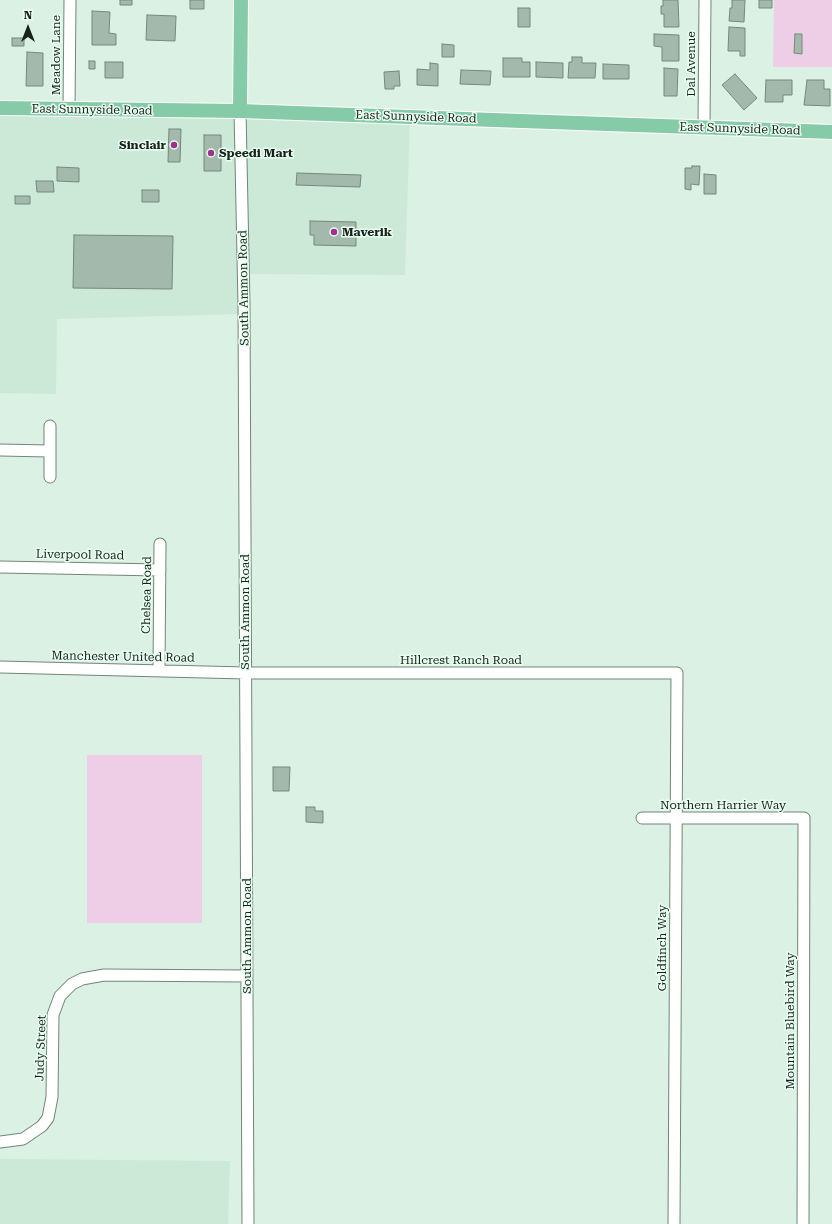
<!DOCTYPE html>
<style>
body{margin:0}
#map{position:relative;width:832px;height:1224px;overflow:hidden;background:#dbf1e3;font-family:"Roboto Serif",serif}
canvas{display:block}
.north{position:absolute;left:8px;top:8px;width:40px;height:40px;-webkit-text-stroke:3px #e8fff0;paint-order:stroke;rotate:0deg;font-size:11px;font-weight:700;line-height:16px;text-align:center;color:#19211c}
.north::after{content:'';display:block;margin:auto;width:14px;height:18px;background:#19211c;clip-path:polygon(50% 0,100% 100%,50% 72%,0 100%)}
</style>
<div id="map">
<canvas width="832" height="1224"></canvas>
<div class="north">N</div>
</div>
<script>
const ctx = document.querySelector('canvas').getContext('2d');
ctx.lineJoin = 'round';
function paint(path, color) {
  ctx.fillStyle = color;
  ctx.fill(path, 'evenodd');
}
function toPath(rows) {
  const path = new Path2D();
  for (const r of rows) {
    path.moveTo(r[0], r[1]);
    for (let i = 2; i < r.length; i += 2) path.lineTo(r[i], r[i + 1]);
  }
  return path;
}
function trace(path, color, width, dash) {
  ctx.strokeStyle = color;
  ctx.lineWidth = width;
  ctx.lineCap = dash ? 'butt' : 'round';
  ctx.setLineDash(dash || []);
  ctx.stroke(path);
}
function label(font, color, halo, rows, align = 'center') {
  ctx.font = font + ' "Roboto Serif",serif';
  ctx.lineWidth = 3;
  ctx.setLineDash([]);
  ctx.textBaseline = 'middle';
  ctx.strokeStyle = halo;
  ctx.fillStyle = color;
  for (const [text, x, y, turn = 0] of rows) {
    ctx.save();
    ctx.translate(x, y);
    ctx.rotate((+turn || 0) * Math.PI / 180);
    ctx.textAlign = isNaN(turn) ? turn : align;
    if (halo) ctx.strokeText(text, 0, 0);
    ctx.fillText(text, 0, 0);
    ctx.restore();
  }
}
const built = toPath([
 [0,108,410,117,405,275,244,274,244,305,239,314,57,319,56,394,0,393],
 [0,1159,230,1161,228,1224,0,1224]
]);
const green = toPath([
 [774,0,832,0,832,67,773,67],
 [87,755,202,755,202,923,87,923]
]);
const building = toPath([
 [120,0,132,0,132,5,120,5,120,0],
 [190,0,204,0,204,9,190,9,190,0],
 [663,0,678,0,679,27,664,27,664,14,661,14,661,6,663,6,663,0],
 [732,0,745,0,744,22,729,21,730,8,732,8,732,0],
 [759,0,772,0,772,8,759,8,759,0],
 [518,8,530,8,530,27,518,27,518,8],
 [92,11,110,12,109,33,116,34,116,45,92,45,92,11],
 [147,15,176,16,175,41,146,40,147,15],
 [729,27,745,28,745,56,740,56,740,51,728,51,729,27],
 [654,34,679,35,679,61,662,61,662,47,654,46,654,34],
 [795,34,802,34,802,54,794,53,795,34],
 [12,38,24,38,24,46,12,46,12,38],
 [442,44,454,45,454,57,442,57,442,44],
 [27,52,43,53,43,86,26,86,27,52],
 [572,57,582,57,582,63,596,63,595,78,568,78,569,62,572,62,572,57],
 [503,58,522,58,522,62,530,62,530,77,503,77,503,58],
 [89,61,95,61,95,69,89,69,89,61],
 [105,62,123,62,123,78,105,78,105,62],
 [536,62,563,63,563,78,536,77,536,62],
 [430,63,438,64,438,86,417,85,417,69,430,70,430,63],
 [603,64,629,65,629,79,603,79,603,64],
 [664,68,678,69,677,96,664,96,664,68],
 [461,70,491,71,490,85,460,84,461,70],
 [399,71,400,86,394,86,394,89,385,89,384,72,399,71],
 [735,74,757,98,744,110,722,85,735,74],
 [766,80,792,80,792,95,783,95,783,102,765,102,766,80],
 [807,80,824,80,824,89,830,89,830,106,804,105,807,80],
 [169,129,181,129,180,162,168,162,169,129],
 [204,135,221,135,221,171,204,171,204,135],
 [692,166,700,166,699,185,691,184,691,190,685,189,685,168,692,168,692,166],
 [57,167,79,168,79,182,57,181,57,167],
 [297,173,361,175,360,187,296,185,297,173],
 [704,174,716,175,716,194,704,194,704,174],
 [36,181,53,181,54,192,37,192,36,181],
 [142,190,159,190,159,202,142,202,142,190],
 [15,196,30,196,30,204,15,204,15,196],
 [310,221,356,222,356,246,314,245,314,235,310,235,310,221],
 [74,235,173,236,172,289,73,288,74,235],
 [273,767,290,767,289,791,273,791,273,767],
 [306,807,315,807,315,811,323,811,323,823,306,822,306,807]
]);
const minor = toPath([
 [69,110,70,0],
 [240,111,244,305,248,1224],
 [704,127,705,0],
 [0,450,49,451],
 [50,477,50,426],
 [0,567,160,570],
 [0,667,246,673,677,673,674,1224],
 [159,671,160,544],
 [642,818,804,818,803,1224],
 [0,1142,23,1139,42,1126,48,1118,52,1097,53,1015,60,996,72,984,82,979,104,975,247,976]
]);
const major = toPath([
 [0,108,240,111,832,132],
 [240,111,241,0]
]);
const markers = [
 [174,145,4,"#a1318f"],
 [211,153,4,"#a1318f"],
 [334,232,4,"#a1318f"]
];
const streetNames = [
 ["Meadow Lane",56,55,-90],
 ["Dal Avenue",691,64,-90],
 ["East Sunnyside Road",92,110,1],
 ["East Sunnyside Road",416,117,2],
 ["East Sunnyside Road",740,129,2],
 ["South Ammon Road",244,288,-91],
 ["Liverpool Road",80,555,1],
 ["Chelsea Road",147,595,-89],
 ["South Ammon Road",245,612,-90],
 ["Manchester United Road",123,657,1],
 ["Hillcrest Ranch Road",461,660],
 ["Northern Harrier Way",723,805],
 ["South Ammon Road",247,936,-90],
 ["Goldfinch Way",662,948,-90],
 ["Mountain Bluebird Way",790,1021,-90],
 ["Judy Street",41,1048,-88]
];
const poiNames = [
 ["Sinclair",166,145,"right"],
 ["Speedi Mart",219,153],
 ["Maverik",342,232]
];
paint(built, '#cbe9d6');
paint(green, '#eecee6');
paint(building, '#a3b9ab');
trace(building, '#74897c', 1);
trace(minor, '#718679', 13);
trace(major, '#fff', 16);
trace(minor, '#fff', 11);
trace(major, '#86cba8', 14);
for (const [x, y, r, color] of markers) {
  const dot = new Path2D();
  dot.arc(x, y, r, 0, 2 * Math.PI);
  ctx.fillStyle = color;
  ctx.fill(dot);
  trace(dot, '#e8fff0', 1.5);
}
label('12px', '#19211c', '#e8fff0', streetNames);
label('bold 12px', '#19211c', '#e8fff0', poiNames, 'left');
</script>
